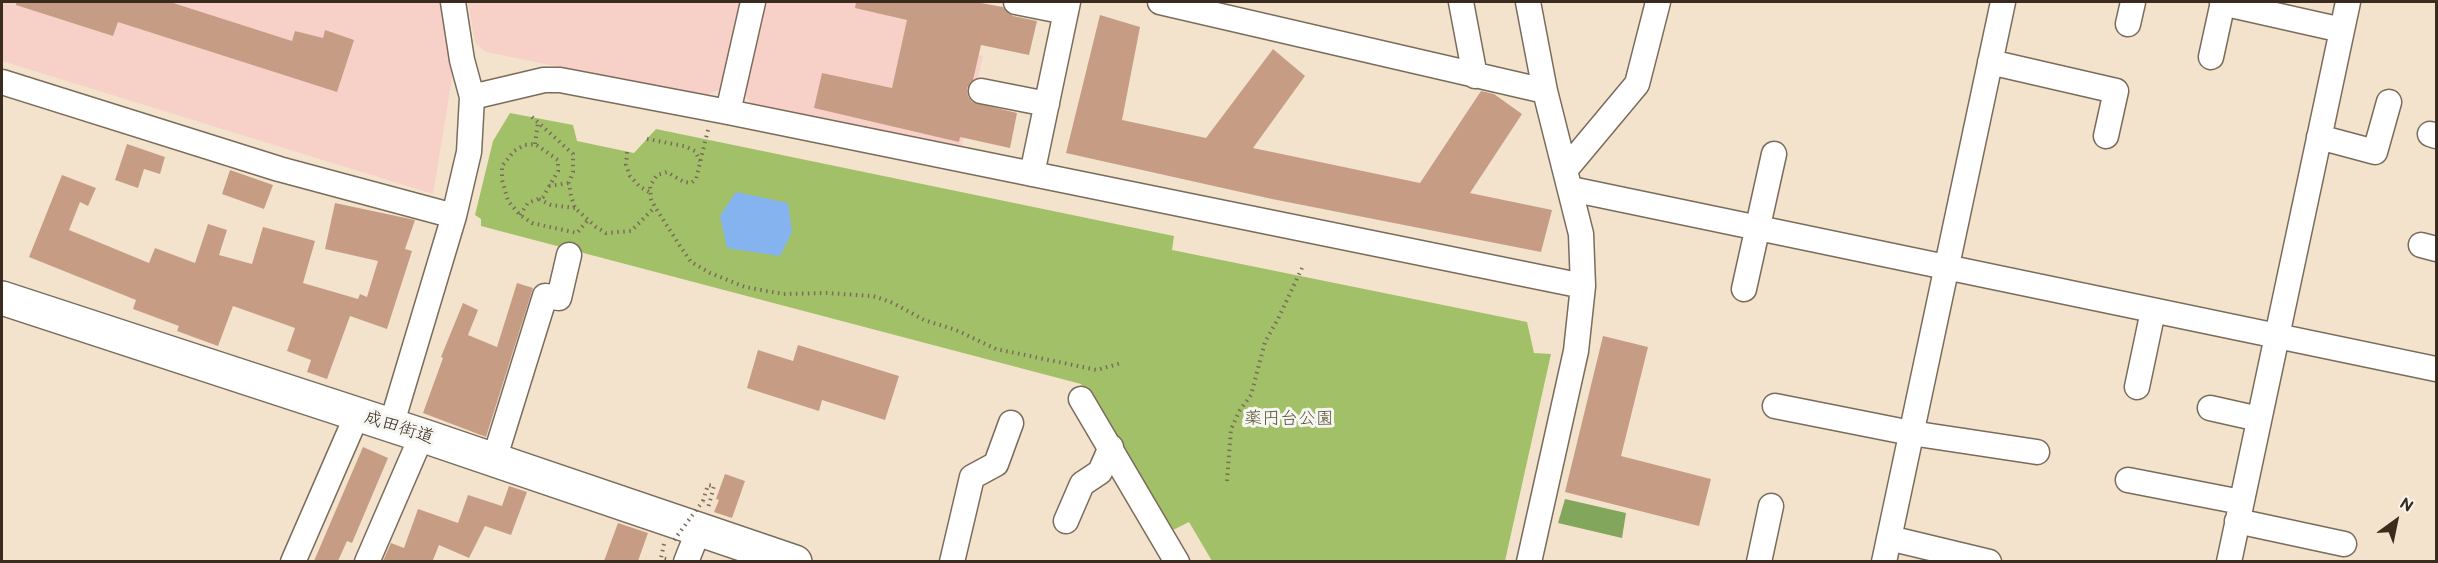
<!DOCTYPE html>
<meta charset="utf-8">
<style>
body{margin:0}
#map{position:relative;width:2438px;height:563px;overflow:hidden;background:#f3e3cc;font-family:"Balsamiq Sans",sans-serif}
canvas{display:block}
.frame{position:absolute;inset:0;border:3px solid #3b2a1e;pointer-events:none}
.north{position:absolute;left:2366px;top:491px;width:60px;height:60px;-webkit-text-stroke:4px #f6f6f2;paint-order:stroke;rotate:33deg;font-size:16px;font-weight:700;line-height:24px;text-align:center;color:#3b2a1e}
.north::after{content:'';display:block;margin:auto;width:21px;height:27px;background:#3b2a1e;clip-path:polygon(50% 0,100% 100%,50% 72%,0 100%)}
</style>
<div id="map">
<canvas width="2438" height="563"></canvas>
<div class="frame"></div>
<div class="north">N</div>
</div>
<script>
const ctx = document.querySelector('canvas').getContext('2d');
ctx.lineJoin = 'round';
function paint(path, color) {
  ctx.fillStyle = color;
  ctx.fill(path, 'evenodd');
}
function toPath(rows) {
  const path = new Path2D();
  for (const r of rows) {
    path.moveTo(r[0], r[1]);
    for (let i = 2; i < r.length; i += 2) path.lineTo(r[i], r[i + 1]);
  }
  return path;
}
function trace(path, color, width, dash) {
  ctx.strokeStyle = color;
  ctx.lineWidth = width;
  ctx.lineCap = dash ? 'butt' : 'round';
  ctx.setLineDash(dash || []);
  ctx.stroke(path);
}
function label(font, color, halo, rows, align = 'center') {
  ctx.font = font + ' "Balsamiq Sans","Klee One",sans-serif';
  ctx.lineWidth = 6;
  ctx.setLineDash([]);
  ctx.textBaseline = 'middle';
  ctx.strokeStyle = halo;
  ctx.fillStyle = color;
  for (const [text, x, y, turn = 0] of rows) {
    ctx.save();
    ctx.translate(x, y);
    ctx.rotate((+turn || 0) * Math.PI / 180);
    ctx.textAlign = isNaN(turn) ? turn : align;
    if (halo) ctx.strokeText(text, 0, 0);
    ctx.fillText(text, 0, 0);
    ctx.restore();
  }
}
const built = toPath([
 [2,2,443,2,454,66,433,194,2,61],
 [468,2,744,2,724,88,704,96,486,52,475,43],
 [762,2,957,2,946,49,983,56,962,146,752,105,742,91]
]);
const green = toPath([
 [510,113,573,125,577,141,634,153,656,129,1174,236,1172,250,1527,322,1534,353,1551,354,1505,561,1212,561,1189,522,1171,531,1081,384,481,226,481,219,475,215,493,141]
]);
const forest = toPath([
 [1565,499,1626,513,1622,538,1558,523]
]);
const water = toPath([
 [736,192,788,203,792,232,780,256,727,248,720,216]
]);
const building = toPath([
 [16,2,170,2,292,41,295,31,323,38,325,30,354,40,337,92,118,22,113,36,16,5],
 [856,2,975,2,1003,7,1013,16,1037,21,1029,55,981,45,973,80,967,88,968,96,972,102,1017,113,1010,148,960,137,959,142,814,108,822,73,892,88,907,20,855,8],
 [1100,15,1140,27,1122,120,1206,138,1273,49,1305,76,1253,148,1420,183,1481,91,1494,94,1522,114,1470,193,1552,210,1541,252,1272,199,1066,153],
 [127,144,165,157,160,174,144,169,138,188,115,180],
 [230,170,273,185,264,209,222,194],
 [62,175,96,188,88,206,80,202,69,230,149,263,155,248,195,263,208,224,227,230,219,255,252,264,263,227,315,241,303,283,358,299,360,294,367,297,378,261,325,249,335,203,415,220,405,249,412,251,387,329,350,316,327,379,307,372,311,360,287,351,295,328,233,306,218,346,177,331,179,326,133,309,136,300,29,257],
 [517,283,533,288,486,437,423,413,443,358,441,357,463,303,478,310,468,335,497,347],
 [1603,336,1648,347,1621,456,1711,479,1699,526,1565,492],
 [798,345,899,376,885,420,822,400,819,411,747,388,758,350,793,361],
 [363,447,388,458,352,543,347,541,338,561,314,561],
 [725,474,745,481,732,518,714,512,719,500,716,499],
 [509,486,527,492,511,535,485,526,469,558,439,545,433,560,435,561,383,561,391,543,404,548,418,509,458,523,468,495,502,506],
 [618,523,648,533,638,561,604,561]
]);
const path = toPath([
 [532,117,573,154,573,172,569,183,571,196,575,208,596,227,606,233,631,231,655,207],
 [708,130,696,179,691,183,684,182,667,172,657,175,650,186,651,199,655,207,680,246,691,262,710,273,745,287,783,294,826,293,873,296,893,303,924,320,956,330,996,349,1097,370,1121,363],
 [647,139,684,146,695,151,700,161],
 [535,144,538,123],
 [627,152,626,165,630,176,639,186,651,193],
 [549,186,569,183],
 [539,199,551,205,575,208],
 [520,215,528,203,543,197,558,171,558,160,535,144,525,145,514,151,502,166,502,180,508,201,520,215,532,223,577,233,588,220],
 [1227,481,1231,429,1240,410,1251,395,1265,342,1278,319,1302,268],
 [703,501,708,485,714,486,708,508],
 [664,544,661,558,667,559]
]);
const minor = toPath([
 [1016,2,1066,12],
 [1160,2,1545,91],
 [1461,2,1475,76],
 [1528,2,1545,91,1581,234,1583,286,1576,351,1529,562],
 [2222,3,2342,30],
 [2128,24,2133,2],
 [2211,57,2223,2],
 [1990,62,2116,91,2106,136],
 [2,82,279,169,454,216],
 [981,91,1047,104],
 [472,97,544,80,560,80,728,112,1583,286],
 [728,112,753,2],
 [2430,134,2436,136],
 [2319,137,2375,152,2389,102],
 [1566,169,1637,84,1658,2],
 [1032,174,1068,2],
 [1571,189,2436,369],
 [2421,245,2436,249],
 [1744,289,1774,154],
 [2137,387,2153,311],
 [1081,399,1177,562],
 [1775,406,1911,433,2037,452],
 [2210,408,2259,419],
 [391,426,454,216,469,152,472,97,462,60,453,2],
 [494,460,545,296,559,298,569,255],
 [2128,480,2241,502],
 [1066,521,1082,484,1100,472,1111,447],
 [2237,521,2344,544],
 [1889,538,1989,562],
 [293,562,357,415],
 [367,562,422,435],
 [686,562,699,529],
 [952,562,972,477,996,464,1011,423],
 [1759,562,1771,506],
 [1884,562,2003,2],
 [2229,562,2348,2]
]);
const highway = toPath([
 [2,298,424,436,795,562]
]);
const pathBridge = toPath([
 [674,540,703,501]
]);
const parkNames = [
 ["薬円台公園",1289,419]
];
const streetNames = [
 ["成田街道",399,428,18]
];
paint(built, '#f7d1c8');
paint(green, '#a2c068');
paint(forest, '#81a65c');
paint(water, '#84b3ef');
paint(building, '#c69d84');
trace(minor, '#7b6b5b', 27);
trace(highway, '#7b6b5b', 36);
trace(path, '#7b6b5b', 4, [1.5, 4.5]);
trace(minor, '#fff', 24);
trace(highway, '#fff', 33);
trace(pathBridge, '#7b6b5b', 4, [1.5, 4.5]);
label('18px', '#5a5734', '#f6f6f2', parkNames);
label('18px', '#3b2a1e', '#f6f6f2', streetNames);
</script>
